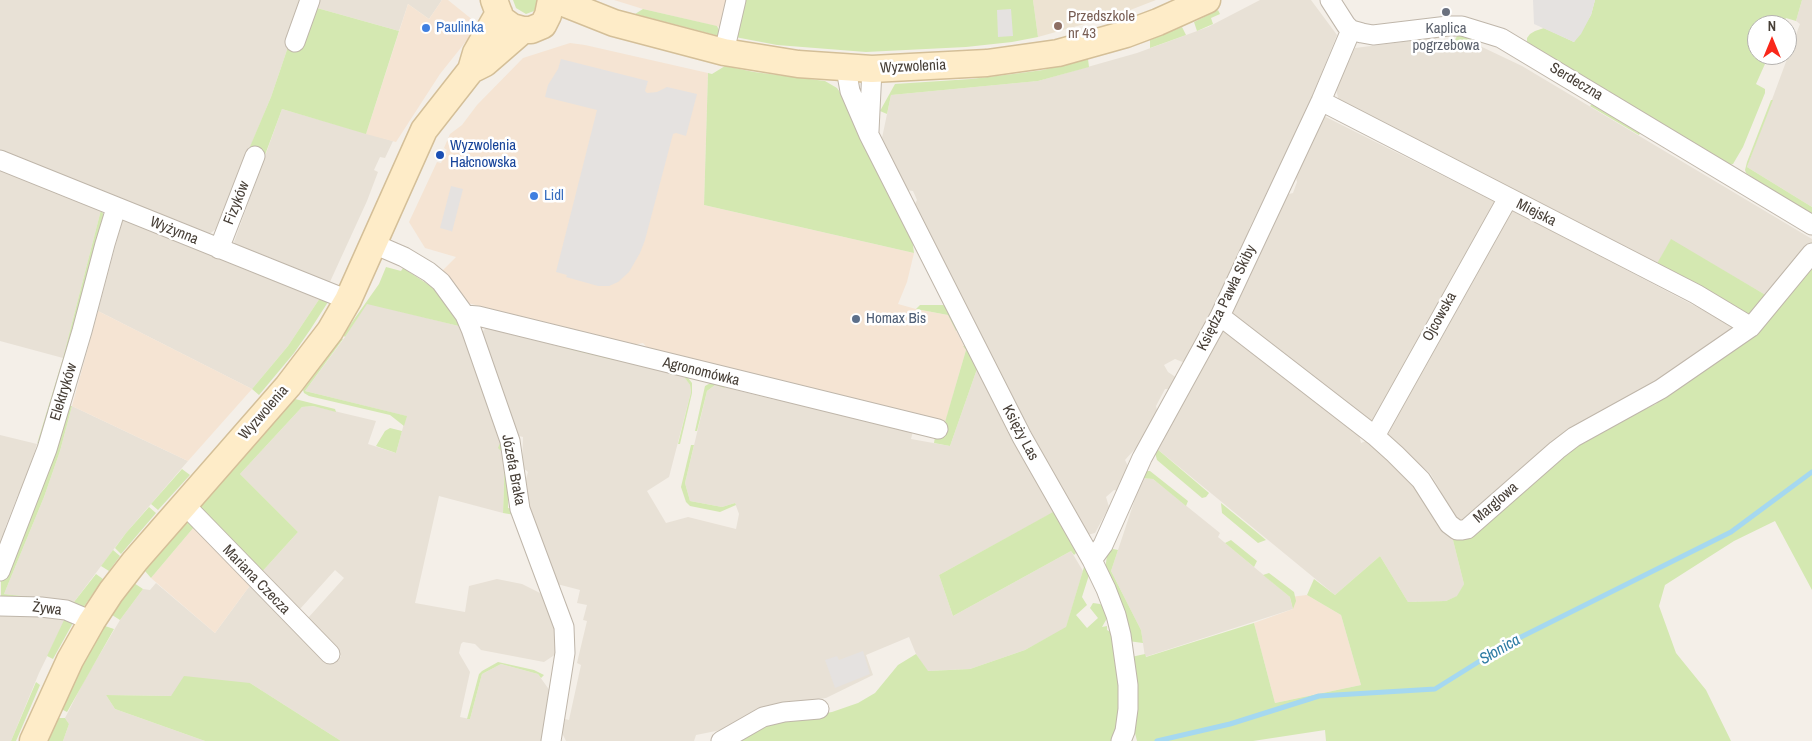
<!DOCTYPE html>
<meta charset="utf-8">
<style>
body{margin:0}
#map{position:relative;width:1812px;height:741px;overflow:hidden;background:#f4efe8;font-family:"Archivo Narrow",sans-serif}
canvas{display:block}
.north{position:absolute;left:1747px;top:15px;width:50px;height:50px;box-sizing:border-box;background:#fff;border:1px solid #b5b2af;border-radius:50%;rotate:0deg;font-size:14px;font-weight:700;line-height:20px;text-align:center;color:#473f37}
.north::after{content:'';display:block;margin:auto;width:18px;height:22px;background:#f9281a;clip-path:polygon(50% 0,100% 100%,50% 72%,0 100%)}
</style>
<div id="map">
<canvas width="1812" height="741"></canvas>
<div class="north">N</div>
</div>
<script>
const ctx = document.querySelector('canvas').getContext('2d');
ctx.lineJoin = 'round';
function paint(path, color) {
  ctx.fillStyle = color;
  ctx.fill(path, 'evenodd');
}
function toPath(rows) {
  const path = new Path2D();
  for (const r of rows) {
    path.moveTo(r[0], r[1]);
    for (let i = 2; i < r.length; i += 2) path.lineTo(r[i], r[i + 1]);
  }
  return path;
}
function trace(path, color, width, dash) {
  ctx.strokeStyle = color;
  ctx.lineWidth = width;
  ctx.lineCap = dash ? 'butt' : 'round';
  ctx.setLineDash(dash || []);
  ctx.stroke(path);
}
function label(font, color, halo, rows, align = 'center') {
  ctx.font = font + ' "Archivo Narrow",sans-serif';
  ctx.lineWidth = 5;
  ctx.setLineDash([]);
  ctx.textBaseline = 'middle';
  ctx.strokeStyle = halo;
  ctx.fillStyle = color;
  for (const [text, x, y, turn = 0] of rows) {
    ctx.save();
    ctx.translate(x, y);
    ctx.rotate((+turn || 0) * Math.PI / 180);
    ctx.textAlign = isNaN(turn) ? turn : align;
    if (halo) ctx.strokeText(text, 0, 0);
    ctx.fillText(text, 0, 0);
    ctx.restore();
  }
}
const residential = toPath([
 [0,0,304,0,271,97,216,229,208,235,0,150],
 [320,0,442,0,429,19,408,4,399,31,317,8],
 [1260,0,1311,0,1337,35,1307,109,1270,190,1268,190,1249,229,1251,230,1218,299,1185,363,1175,359,1164,365,1168,372,1177,378,1171,389,1165,389,1156,406,1158,414,1144,439,1125,460,1129,468,1117,491,1114,490,1106,497,1109,507,1095,533,1087,535,1014,403,915,204,917,200,913,191,907,190,882,138,891,95,1038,81,1137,53,1208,27],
 [1802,0,1812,0,1812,207,1747,167,1800,24,1796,21],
 [1434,38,1482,47,1522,66,1812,239,1812,242,1769,297,1671,240,1655,268,1339,102,1336,89,1355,48],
 [282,109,393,141,385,158,380,157,374,170,378,172,367,201,329,284,237,247,234,242],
 [1322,115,1497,203,1373,427,1234,318,1232,312,1285,195,1293,193,1297,182,1295,173],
 [0,168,101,210,63,358,0,341],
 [1508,208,1737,328,1460,525,1430,473,1383,435],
 [127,219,320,298,288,346,252,389,98,311,122,221],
 [367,303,463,327,505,455,503,513,439,496,415,603,465,612,469,586,497,579,522,584,546,596,555,630,556,654,544,662,481,650,475,644,463,642,461,644,459,653,470,672,460,717,470,719,482,674,501,664,538,674,550,691,541,741,341,741,250,683,171,696,106,695,115,709,205,741,63,741,69,724,65,718,84,681,120,620,143,589,150,590,156,583,215,633,251,584,334,664,341,656,308,623,308,618,344,578,335,570,300,609,294,609,260,574,298,532,240,474,302,407,313,406,376,421,368,444,396,453,406,416,305,391,345,337],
 [486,328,613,360,620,360,682,374,686,379,690,385,691,392,669,477,647,491,666,523,688,517,736,529,739,514,735,503,722,507,690,501,685,483,707,391,715,385,776,400,777,398,913,431,911,439,950,446,977,369,1054,512,939,575,953,616,1071,551,1083,571,1066,628,1025,650,970,669,927,671,916,654,909,637,866,655,873,675,826,698,765,706,726,729,696,735,694,741,566,741,562,733,565,719,569,720,581,665,577,663,587,621,583,620,587,605,577,603,580,590,557,584,534,527,524,486,528,472,522,467,523,437,515,435,480,334],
 [1228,328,1359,433,1361,443,1371,439,1393,458,1452,536,1464,584,1458,596,1446,601,1408,602,1380,556,1335,595,1156,448,1187,397,1185,396,1220,330],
 [72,406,188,461,126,533,74,602,4,594,44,497,60,451],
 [0,435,37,444,23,490,18,495,5,528,5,535,0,547],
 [1142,478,1153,479,1220,533,1218,537,1290,597,1293,609,1145,657,1141,630,1111,571],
 [19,612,66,618,39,673,11,741,0,741,0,615]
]);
const commercial = toPath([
 [442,0,448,0,479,25,440,74,396,142,366,134,408,4,429,19],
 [614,0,727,0,720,27,643,9],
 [570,43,585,45,708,73,704,205,914,253,907,282,898,304,916,309,948,315,966,350,945,423,650,351,643,343,633,345,571,331,468,303,441,272,456,257,425,248,409,222,437,162,441,163,447,150,444,148,450,134,462,125,477,105,523,58],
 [98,311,252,389,188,461,72,406],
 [194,527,251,584,215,633,151,578],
 [1307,595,1341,615,1361,685,1275,703,1254,623,1293,609,1290,597]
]);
const education = toPath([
 [1033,0,1156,0,1120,14,1038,37]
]);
const green = toPath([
 [513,0,537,0,539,3,534,11,526,14,516,8],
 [744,0,1033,0,1038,37,1012,42,966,47,866,52,777,45,735,37],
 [1595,0,1802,0,1796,21,1786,18,1782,25,1757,25,1757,55,1769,55,1756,84,1765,89,1765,93,1743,147,1733,164,1728,165,1527,43,1527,38,1530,34,1535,31,1544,28,1574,42,1591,15],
 [317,8,399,31,366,134,282,109,265,155,259,153,246,156,271,97,289,44],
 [643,9,717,26,719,30,719,36,635,14],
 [1218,10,1220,14,1211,18,1213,24,1197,31,1194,22],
 [1182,27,1186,35,1150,48,1150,40],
 [1458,34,1482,38,1478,46,1454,42],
 [1088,59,1089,67,1038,81,891,95,887,114,880,111,895,84,971,79,1013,74,1043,70],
 [725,66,754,72,825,81,837,88,844,98,912,238,914,253,704,205,708,73,712,74],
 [1771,100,1773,100,1747,167,1812,207,1812,220,1761,188,1755,179,1746,173,1745,170,1747,162],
 [1595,101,1642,129,1639,135,1590,106],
 [101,210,104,215,52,417,37,444,63,358],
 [1671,239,1769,297,1812,242,1812,247,1754,318,1655,267],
 [1812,260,1812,590,1775,521,1734,541,1665,585,1659,606,1676,653,1706,690,1731,741,1326,741,1325,730,1253,741,1137,741,1133,725,1131,657,1145,654,1146,657,1254,623,1275,703,1361,685,1341,615,1307,595,1314,579,1335,595,1380,556,1408,602,1446,601,1457,596,1464,584,1452,536,1559,453,1631,410,1643,410,1656,404,1673,384],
 [386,267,401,271,403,268,429,285,435,290,463,327,367,304,345,337,343,335,379,284],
 [320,298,328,302,310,330,294,353,259,395,252,389,288,346],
 [920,305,943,305,948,307,958,326,956,331,948,315,916,309],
 [341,338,343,339,305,391,407,416,404,426,390,415,309,396,304,393,303,390],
 [562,344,685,374,692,383,692,393,680,444,678,444,691,392,690,385,682,374,620,360,613,360,561,347],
 [963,346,969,346,1003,419,977,369,950,446,934,443,935,437,650,351,945,422,966,350],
 [714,381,723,384,725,388,715,385,707,391,697,431,695,431,705,386],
 [295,399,335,409,336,412,313,406,302,407,240,474,298,532,260,574,199,507],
 [69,406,72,406,60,451,44,497,4,594,74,602,96,574,103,579,83,608,1,597,1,581],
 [390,428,402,431,396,453,376,446,385,431],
 [502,438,509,461,508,508,514,509,515,515,503,513,505,455,498,448],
 [691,445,694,445,685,483,690,501,722,507,735,503,736,505,720,512,690,506,686,502,681,487],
 [1156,448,1209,493,1206,497,1202,498,1157,460,1155,453],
 [182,469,190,475,158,510,151,504],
 [1144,471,1150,471,1188,501,1186,506,1153,479,1142,478],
 [1038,484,1040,484,1070,536,1076,553,1074,555,1071,551,953,616,939,575,1053,512],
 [1221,503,1254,530,1266,540,1258,543,1222,513],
 [149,507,156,513,121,554,115,548,126,533],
 [189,519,194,527,151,578,145,571],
 [1231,540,1257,561,1254,567,1225,543],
 [1108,548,1118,550,1111,571,1141,630,1143,643,1128,641,1105,570],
 [113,550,120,556,109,571,101,566],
 [1084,567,1089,570,1089,575,1082,597,1087,605,1076,615,1087,628,1098,618,1090,608,1093,603,1100,604,1105,608,1107,612,1106,620,1102,627,1107,626,1107,630,1116,635,1122,714,1113,741,731,741,754,726,832,712,858,703,875,693,898,665,916,654,928,671,970,669,1025,650,1066,627],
 [1269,573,1294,592,1296,601,1293,609,1290,597,1263,575],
 [134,583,143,589,120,620,112,615],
 [65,618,74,621,53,659,47,656],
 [105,626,114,629,67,712,61,709,83,663],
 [498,662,534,670,544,675,541,678,538,674,501,664,482,674,470,719,467,719,479,674,482,671],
 [184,676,250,683,341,741,205,741,115,709,106,695,171,696],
 [36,682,40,685,16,741,11,741],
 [58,718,65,718,69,724,63,741,47,741]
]);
const parking = toPath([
 [1533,0,1595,0,1591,15,1581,34,1574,42,1534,24],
 [1011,9,1013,36,998,37,997,10],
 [561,59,648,81,645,91,647,93,657,92,667,87,697,94,686,136,676,133,673,134,645,240,640,253,629,272,618,282,609,286,598,286,566,277,567,275,556,272,597,110,545,97,548,85,558,69],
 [451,186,463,189,452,232,451,231,440,228],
 [863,651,870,674,835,688,825,660,837,656,839,660]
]);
const stream = toPath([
 [1157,741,1230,724,1319,696,1435,689,1507,644,1731,532,1812,472]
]);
const street = toPath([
 [1330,0,1346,25,1351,30,1362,33,1373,35,1448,26,1462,26,1501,38,1812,225],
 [295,42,310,0],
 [724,52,736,0],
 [846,69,850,91,869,135,1022,437,1092,560,1106,589,1116,615,1121,635,1128,685,1128,709,1125,731,1121,741],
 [1321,101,1696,294,1751,327],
 [869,131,872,69],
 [0,160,348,300],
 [374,244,404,257,429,272,441,282,465,315,471,329,510,441,520,509,564,627,565,653,551,741],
 [219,249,255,156],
 [465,315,478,316,938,429],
 [1220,316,1375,436,1395,454,1421,480,1449,524,1457,530,1462,530,1467,529,1557,450,1574,437,1661,389,1751,327,1812,253],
 [1375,436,1508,198],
 [184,504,330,654],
 [1092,560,1103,545,1142,458,1220,316,1321,101,1351,30],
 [0,571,47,449,82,331,105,244,116,208],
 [0,606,41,607,66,610,92,621],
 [721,741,763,717,784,712,819,709]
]);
const secondary = toPath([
 [494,0,501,19,512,27,523,30,531,30,543,25,548,15,551,0],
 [556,0,614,23,724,52,798,64,872,69,987,63,1058,53,1126,34,1158,22,1207,0],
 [471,70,485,63,523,30],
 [33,741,70,660,92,621,111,592,135,561,288,386,330,331,348,300,424,130,471,70,476,53,499,13]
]);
const markers = [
 [1446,12,5,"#6b7280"],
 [1058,26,5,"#8d6e63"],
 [426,28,5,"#3f7fe0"],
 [440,155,5,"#1a4fb4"],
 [534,196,5,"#3f7fe0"],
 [856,319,5,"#5c6f8a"]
];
const educationNames = [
 ["Przedszkole",1068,17],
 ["nr 43",1068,34]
];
const shopNames = [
 ["Paulinka",436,28],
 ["Lidl",544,196]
];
const worshipNames = [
 ["Kaplica",1446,29],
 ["pogrzebowa",1446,46]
];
const streetNames = [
 ["Wyzwolenia",913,67,-3],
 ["Serdeczna",1576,82,31],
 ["Fizyków",237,203,-68],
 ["Miejska",1536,213,27],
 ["Wyżynna",174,231,22],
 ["Księdza Pawła Skiby",1227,298,-64],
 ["Ojcowska",1440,317,-61],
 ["Agronomówka",701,372,14],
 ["Elektryków",64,392,-73],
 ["Wyzwolenia",264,413,-49],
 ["Księży Las",1020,433,62],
 ["Józefa Braka",513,470,79],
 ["Marglowa",1496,503,-41],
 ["Mariana Czecza",256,580,46],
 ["Żywa",47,609,7]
];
const transitNames = [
 ["Wyzwolenia",450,146],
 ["Hałcnowska",450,163]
];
const serviceNames = [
 ["Homax Bis",866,319]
];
const waterNames = [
 ["Słonica",1500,650,-30]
];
paint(residential, '#e8e1d6');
paint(commercial, '#f5e4d3');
paint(education, '#ede3d2');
paint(green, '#d4e8b1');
paint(parking, '#e5e2e0');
trace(stream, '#a5d8f0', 5);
trace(street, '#bfb6aa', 21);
trace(secondary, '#d4bf98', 29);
trace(street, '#fff', 19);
trace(secondary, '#feecc8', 26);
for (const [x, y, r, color] of markers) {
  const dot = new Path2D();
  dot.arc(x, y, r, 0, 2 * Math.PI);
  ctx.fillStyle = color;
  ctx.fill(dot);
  trace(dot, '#fff', 2);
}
label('15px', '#785e54', '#fff', educationNames, 'left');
label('15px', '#366cbe', '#fff', shopNames, 'left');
label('15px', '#5b616d', '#fff', worshipNames);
label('15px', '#473f37', '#fff', streetNames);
label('15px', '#164399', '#fff', transitNames, 'left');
label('15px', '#4e5e75', '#fff', serviceNames, 'left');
label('italic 16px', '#2d7ba3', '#fff', waterNames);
</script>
